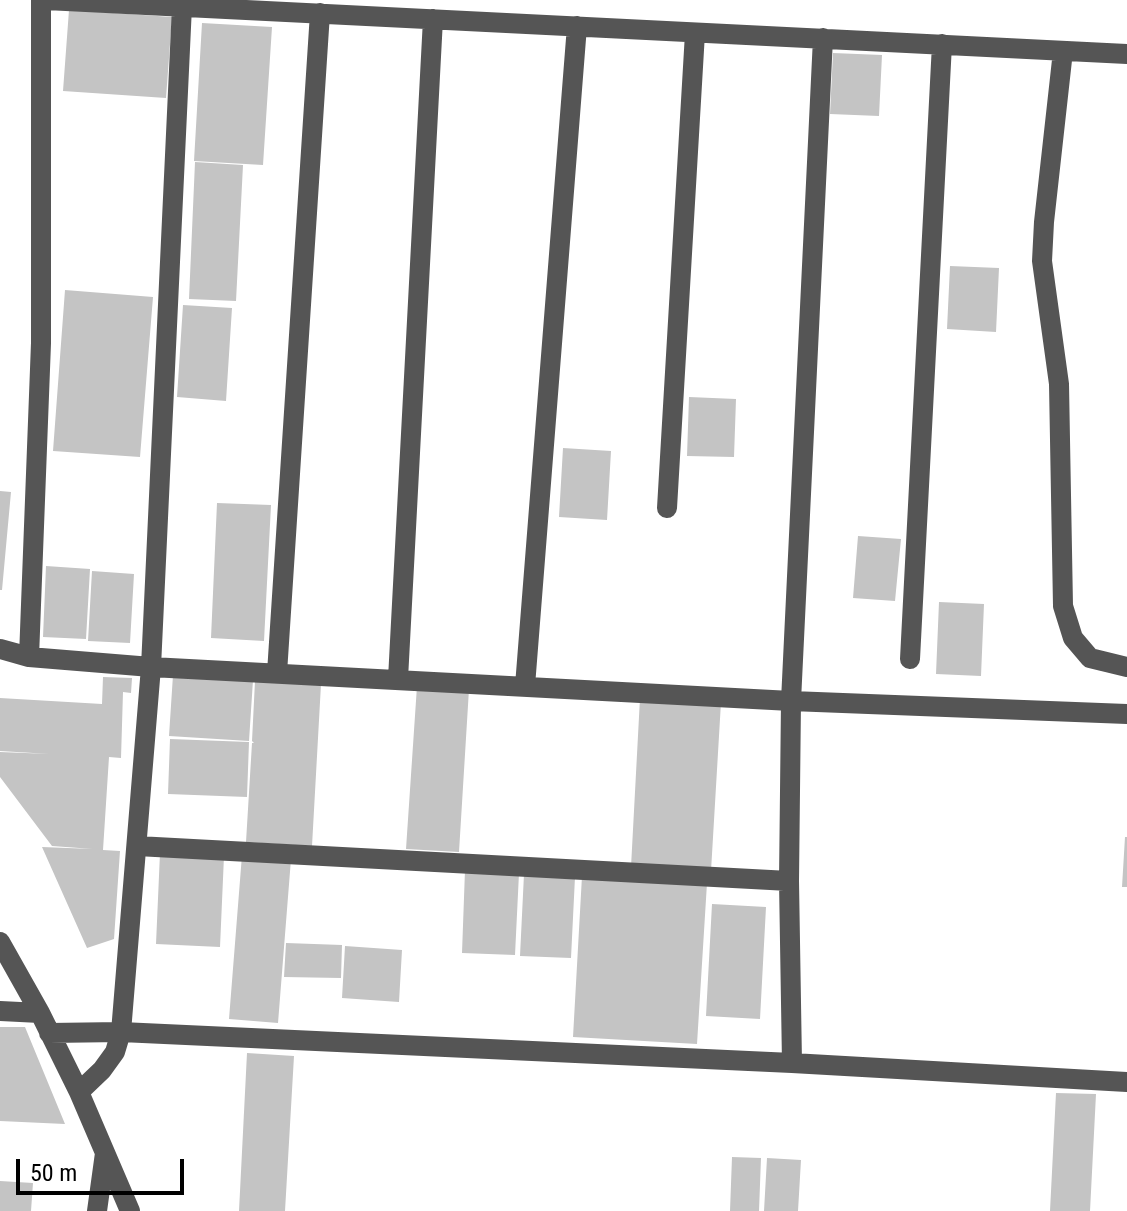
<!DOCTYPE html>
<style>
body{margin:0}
#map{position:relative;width:1127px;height:1211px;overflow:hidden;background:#fff;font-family:"Roboto Condensed",sans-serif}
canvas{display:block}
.scale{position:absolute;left:16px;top:1159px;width:168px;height:36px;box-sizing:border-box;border:4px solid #000;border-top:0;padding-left:10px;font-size:24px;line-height:28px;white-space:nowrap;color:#000;-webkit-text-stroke:6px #fff;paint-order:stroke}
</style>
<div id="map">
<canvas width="1127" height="1211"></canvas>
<div class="scale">50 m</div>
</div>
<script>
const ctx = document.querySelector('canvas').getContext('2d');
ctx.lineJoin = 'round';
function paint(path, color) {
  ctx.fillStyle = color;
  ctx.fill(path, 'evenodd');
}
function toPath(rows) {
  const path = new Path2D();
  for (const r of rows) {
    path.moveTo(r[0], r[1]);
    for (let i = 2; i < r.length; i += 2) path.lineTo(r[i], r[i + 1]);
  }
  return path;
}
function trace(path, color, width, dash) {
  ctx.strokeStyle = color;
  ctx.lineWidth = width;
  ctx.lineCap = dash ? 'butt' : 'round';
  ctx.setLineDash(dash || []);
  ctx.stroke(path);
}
const building = toPath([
 [69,10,172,17,166,98,63,91],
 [202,23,272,27,263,165,194,161],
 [833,53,882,55,879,116,830,114],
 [195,162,243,165,236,301,189,299],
 [950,266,999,268,996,332,947,329],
 [65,290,153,297,140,457,53,451],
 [183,305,232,308,226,401,177,397],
 [689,397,736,399,734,457,687,456],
 [563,448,611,451,607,520,559,517],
 [0,491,11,492,2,590,0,590],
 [217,503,271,505,264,641,211,638],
 [858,536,901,539,895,601,853,598],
 [46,566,90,569,86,639,43,637],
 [92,571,134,574,130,643,88,641],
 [939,602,984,604,981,676,936,674],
 [173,675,253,680,249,741,169,736],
 [103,677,132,678,131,693,123,692,121,758,109,757,103,850,120,851,114,939,87,948,42,847,93,849,52,846,0,777,0,752,50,754,0,751,0,698,102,704],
 [255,681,321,684,312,846,246,842,252,743,254,743,252,741],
 [417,686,469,689,459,852,406,849],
 [640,698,721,702,711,871,631,867],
 [170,739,249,742,247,797,168,794],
 [1125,837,1127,837,1127,887,1122,887],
 [160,853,224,856,220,947,156,944],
 [242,855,291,859,278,1023,229,1019],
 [465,870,519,873,515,955,462,953],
 [524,874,575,877,571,958,520,956],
 [582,876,707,883,697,1044,573,1037],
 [712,904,766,907,760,1019,706,1016],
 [286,943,342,945,341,978,284,977],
 [345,946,402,950,399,1002,342,998],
 [0,1027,25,1027,65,1124,0,1121],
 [247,1053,294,1056,285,1211,239,1211],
 [1056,1093,1096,1094,1090,1211,1050,1211],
 [732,1157,761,1158,759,1211,730,1211],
 [767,1158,801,1160,798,1211,764,1211],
 [0,1181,33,1183,31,1211,0,1211]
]);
const minor = toPath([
 [41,0,41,343,29,657,151,667,791,701,1127,714],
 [46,0,1127,54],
 [1063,51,1044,222,1042,261,1059,384,1063,606,1073,638,1090,658,1127,667],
 [667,508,695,33],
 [0,649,29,657],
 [910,659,942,44],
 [277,673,320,13],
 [398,679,433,19],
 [525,686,577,26],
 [137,846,789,881],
 [0,942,40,1013,79,1092,130,1211],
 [0,1011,40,1013],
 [49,1033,121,1032,792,1063,1127,1082],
 [792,1063,789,881,791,701,823,38],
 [79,1092,102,1070,115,1052,121,1032,151,667,182,6],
 [97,1211,105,1153]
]);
paint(building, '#c4c4c4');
trace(minor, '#555', 20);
</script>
